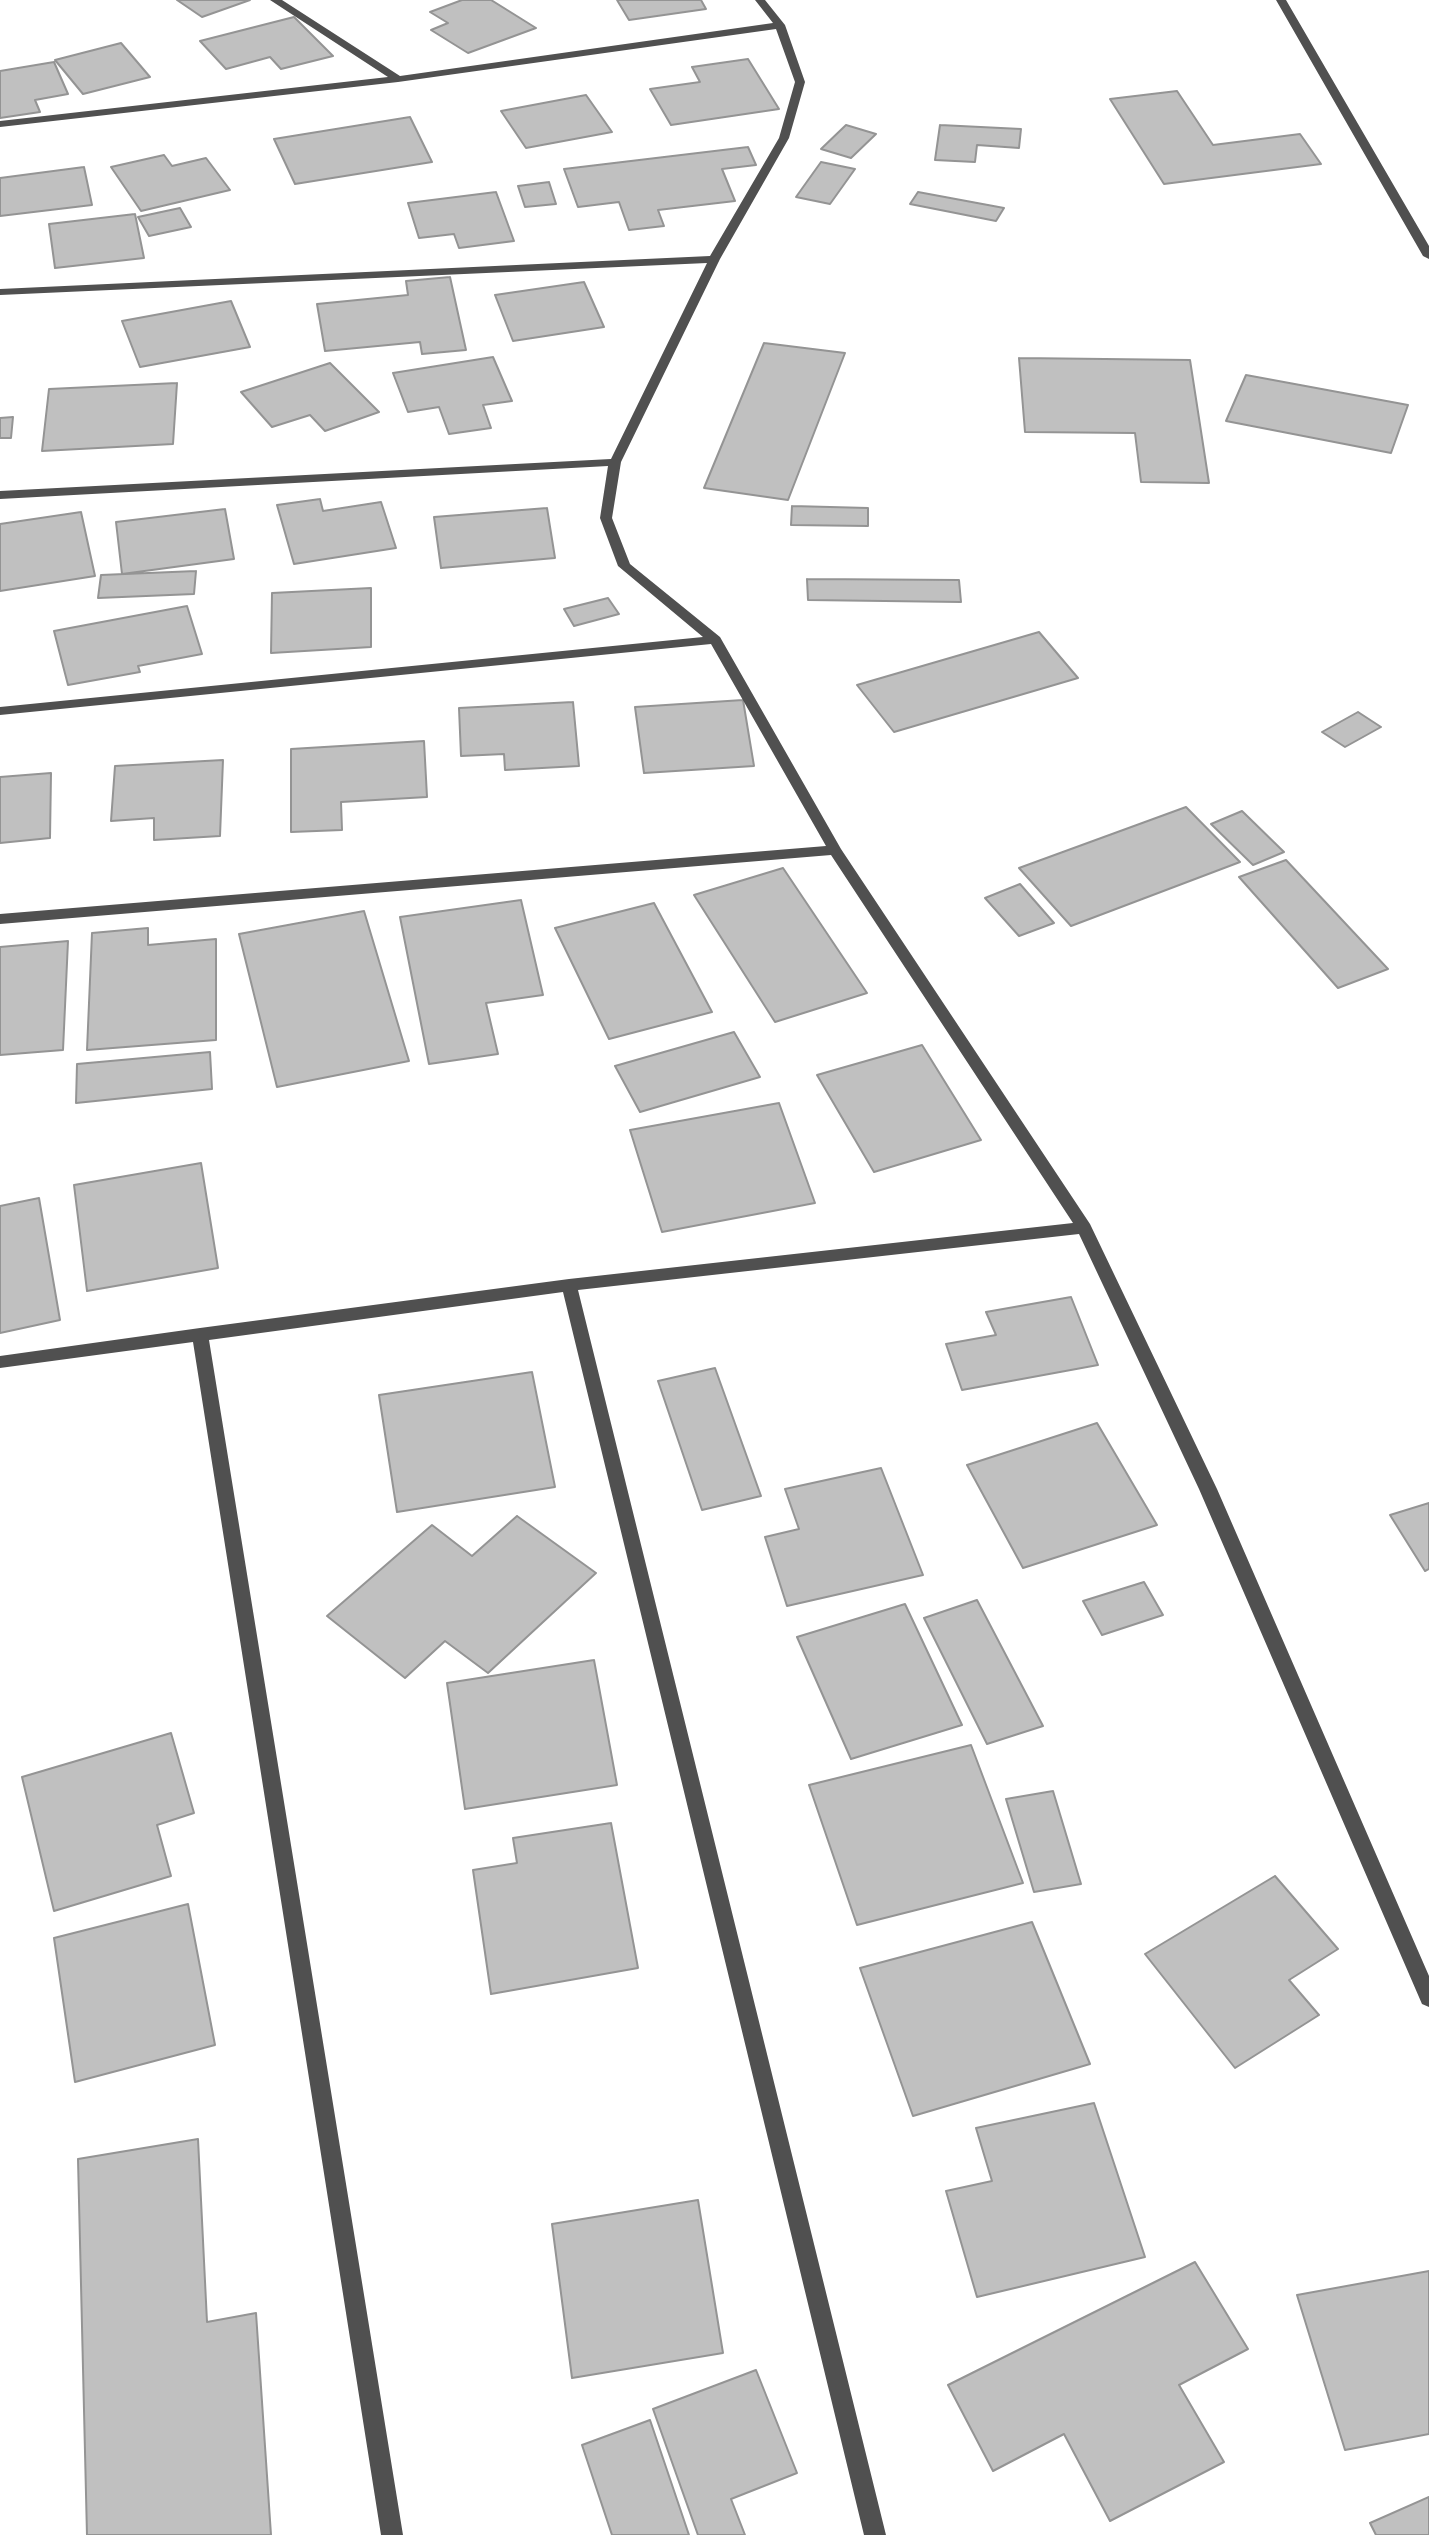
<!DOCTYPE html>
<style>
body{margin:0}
canvas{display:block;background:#fff}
</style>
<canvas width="1429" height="2535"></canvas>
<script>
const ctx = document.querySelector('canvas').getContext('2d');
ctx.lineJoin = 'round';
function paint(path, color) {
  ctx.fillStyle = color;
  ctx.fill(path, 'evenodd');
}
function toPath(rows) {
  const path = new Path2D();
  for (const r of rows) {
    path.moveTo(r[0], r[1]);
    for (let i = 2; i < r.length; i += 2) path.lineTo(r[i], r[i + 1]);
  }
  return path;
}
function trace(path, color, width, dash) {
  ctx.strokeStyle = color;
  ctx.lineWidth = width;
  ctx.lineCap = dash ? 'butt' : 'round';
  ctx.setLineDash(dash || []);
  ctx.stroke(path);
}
const building = toPath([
 [177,0,250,0,202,17,177,0],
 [462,0,491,0,536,28,468,53,431,30,448,23,430,12,462,0],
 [617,0,701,0,706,9,629,20,617,0],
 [294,17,333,56,281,69,270,57,226,69,200,41,294,17],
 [121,43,150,77,83,94,55,60,121,43],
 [748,59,779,109,671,125,650,89,700,82,692,67,748,59],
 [54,62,68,94,35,100,40,112,0,118,0,71,54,62],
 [1177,91,1213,145,1300,134,1321,164,1164,184,1110,99,1177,91],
 [586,95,612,132,526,148,501,111,586,95],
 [410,117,432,162,295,184,274,139,410,117],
 [846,125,876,134,851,158,821,149,846,125],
 [940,125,1021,129,1019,148,977,145,975,162,935,160,940,125],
 [748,147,756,165,722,169,735,201,658,210,664,226,629,230,619,202,578,207,564,169,748,147],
 [164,155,172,166,206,158,230,190,141,211,111,167,164,155],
 [821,162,855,169,830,204,796,197,821,162],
 [84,167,92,205,0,216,0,178,84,167],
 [549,182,556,204,525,207,518,186,549,182],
 [496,192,514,241,459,248,454,234,419,238,408,203,496,192],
 [918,192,1004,208,996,221,910,204,918,192],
 [180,208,191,227,149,236,138,217,180,208],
 [135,214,144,258,55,268,49,224,135,214],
 [450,277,466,350,422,354,420,342,325,351,317,304,408,295,406,281,450,277],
 [584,282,604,327,513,341,495,295,584,282],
 [231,301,250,347,140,367,122,321,231,301],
 [764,343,845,353,788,500,704,488,764,343],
 [493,357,512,401,483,405,491,428,449,434,439,407,408,412,393,373,493,357],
 [1019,358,1190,360,1209,483,1141,482,1135,433,1025,432,1019,358],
 [330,363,379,412,325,431,310,415,272,427,241,392,330,363],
 [1246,375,1408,405,1391,453,1226,421,1246,375],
 [177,383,173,444,42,451,49,389,177,383],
 [13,417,11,438,0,438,0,418,13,417],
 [320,499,323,511,381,502,396,548,294,564,277,505,320,499],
 [792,506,868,508,868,526,791,525,792,506],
 [547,508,555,558,441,568,434,517,547,508],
 [225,509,234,559,122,574,116,522,225,509],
 [81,512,95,576,0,591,0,524,81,512],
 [196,571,194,594,98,598,101,575,196,571],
 [807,579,959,580,961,602,808,600,807,579],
 [371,588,371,647,271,653,272,593,371,588],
 [608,598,619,614,574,626,564,609,608,598],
 [187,606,202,654,138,666,140,672,68,685,54,631,187,606],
 [1039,632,1078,678,894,732,857,685,1039,632],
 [743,700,754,766,644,773,635,707,743,700],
 [573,702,579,766,505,770,504,754,461,756,459,708,573,702],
 [1358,712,1381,727,1345,747,1322,732,1358,712],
 [424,741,427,797,341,802,342,830,291,832,291,749,424,741],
 [223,760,220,836,154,840,154,818,111,821,115,766,223,760],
 [51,773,50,838,0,843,0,777,51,773],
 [1186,807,1240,862,1071,926,1019,868,1186,807],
 [1242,811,1284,852,1253,865,1211,824,1242,811],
 [1286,860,1388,969,1338,988,1239,877,1286,860],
 [783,868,867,993,775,1022,694,895,783,868],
 [1020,884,1054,923,1019,936,985,898,1020,884],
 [521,900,543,995,486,1003,498,1054,429,1064,400,917,521,900],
 [654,903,712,1012,609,1039,555,928,654,903],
 [364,911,409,1061,277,1087,239,934,364,911],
 [148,928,148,945,216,939,216,1040,87,1050,92,933,148,928],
 [68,941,63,1050,0,1055,0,947,68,941],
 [734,1032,760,1077,640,1112,615,1066,734,1032],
 [922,1045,981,1140,874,1172,817,1075,922,1045],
 [210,1052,212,1089,76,1103,77,1064,210,1052],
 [779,1103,815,1203,662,1232,630,1130,779,1103],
 [201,1163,218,1268,87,1291,74,1185,201,1163],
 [39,1198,60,1320,0,1333,0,1206,39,1198],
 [1071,1297,1098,1365,962,1390,946,1344,996,1335,986,1312,1071,1297],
 [715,1368,761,1496,702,1510,658,1381,715,1368],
 [532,1372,555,1487,397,1512,379,1395,532,1372],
 [1097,1423,1157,1525,1023,1568,967,1465,1097,1423],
 [881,1468,923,1575,787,1606,765,1537,799,1529,785,1489,881,1468],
 [1429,1503,1429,1569,1425,1571,1390,1515,1429,1503],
 [517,1516,596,1573,488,1673,445,1641,405,1678,327,1616,432,1525,472,1556,517,1516],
 [1144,1582,1163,1615,1102,1635,1083,1601,1144,1582],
 [977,1600,1043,1726,987,1744,924,1618,977,1600],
 [905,1604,962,1725,851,1759,797,1637,905,1604],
 [594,1660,617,1785,465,1809,447,1683,594,1660],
 [171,1733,194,1813,157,1825,171,1876,54,1911,22,1777,171,1733],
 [971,1745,1023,1883,857,1925,809,1785,971,1745],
 [1053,1791,1081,1884,1034,1892,1006,1799,1053,1791],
 [611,1823,638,1968,491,1994,473,1870,517,1863,513,1838,611,1823],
 [1275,1876,1338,1949,1289,1980,1319,2015,1235,2068,1145,1954,1275,1876],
 [188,1904,215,2045,75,2082,54,1938,188,1904],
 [1032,1922,1090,2064,913,2116,860,1968,1032,1922],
 [1094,2103,1145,2257,977,2297,946,2191,992,2181,976,2128,1094,2103],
 [198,2139,207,2322,256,2313,271,2535,87,2535,78,2159,198,2139],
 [698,2200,723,2353,572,2378,552,2224,698,2200],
 [1195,2262,1248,2349,1179,2385,1224,2462,1110,2521,1064,2434,993,2471,948,2385,1195,2262],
 [1429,2271,1429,2434,1345,2450,1297,2295,1429,2271],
 [756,2370,797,2473,731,2499,745,2535,698,2535,653,2409,756,2370],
 [650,2420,689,2535,612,2535,582,2445,650,2420],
 [1429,2497,1429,2535,1376,2535,1370,2523,1429,2497]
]);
const street = toPath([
 [270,0,282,0,400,76,773,23,755,0,765,0,785,25,805,82,789,138,720,259,621,462,612,518,630,564,720,637,841,849,1090,1224,1217,1489,1429,1976,1429,2007,1422,2004,1199,1489,1079,1234,578,1290,886,2535,864,2535,563,1292,209,1340,403,2535,381,2535,193,1342,0,1368,0,1356,200,1328,569,1279,1073,1223,831,855,0,924,0,914,826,846,711,644,0,715,0,707,703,637,618,566,600,518,608,466,0,499,0,491,611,459,707,263,0,295,0,289,710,256,779,138,795,82,776,29,398,82,0,127,0,121,388,77,270,0],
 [1276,0,1286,0,1429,246,1429,259,1423,256,1276,0]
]);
paint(building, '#c0c0c0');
trace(building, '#949494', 2);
paint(street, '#505050');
</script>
